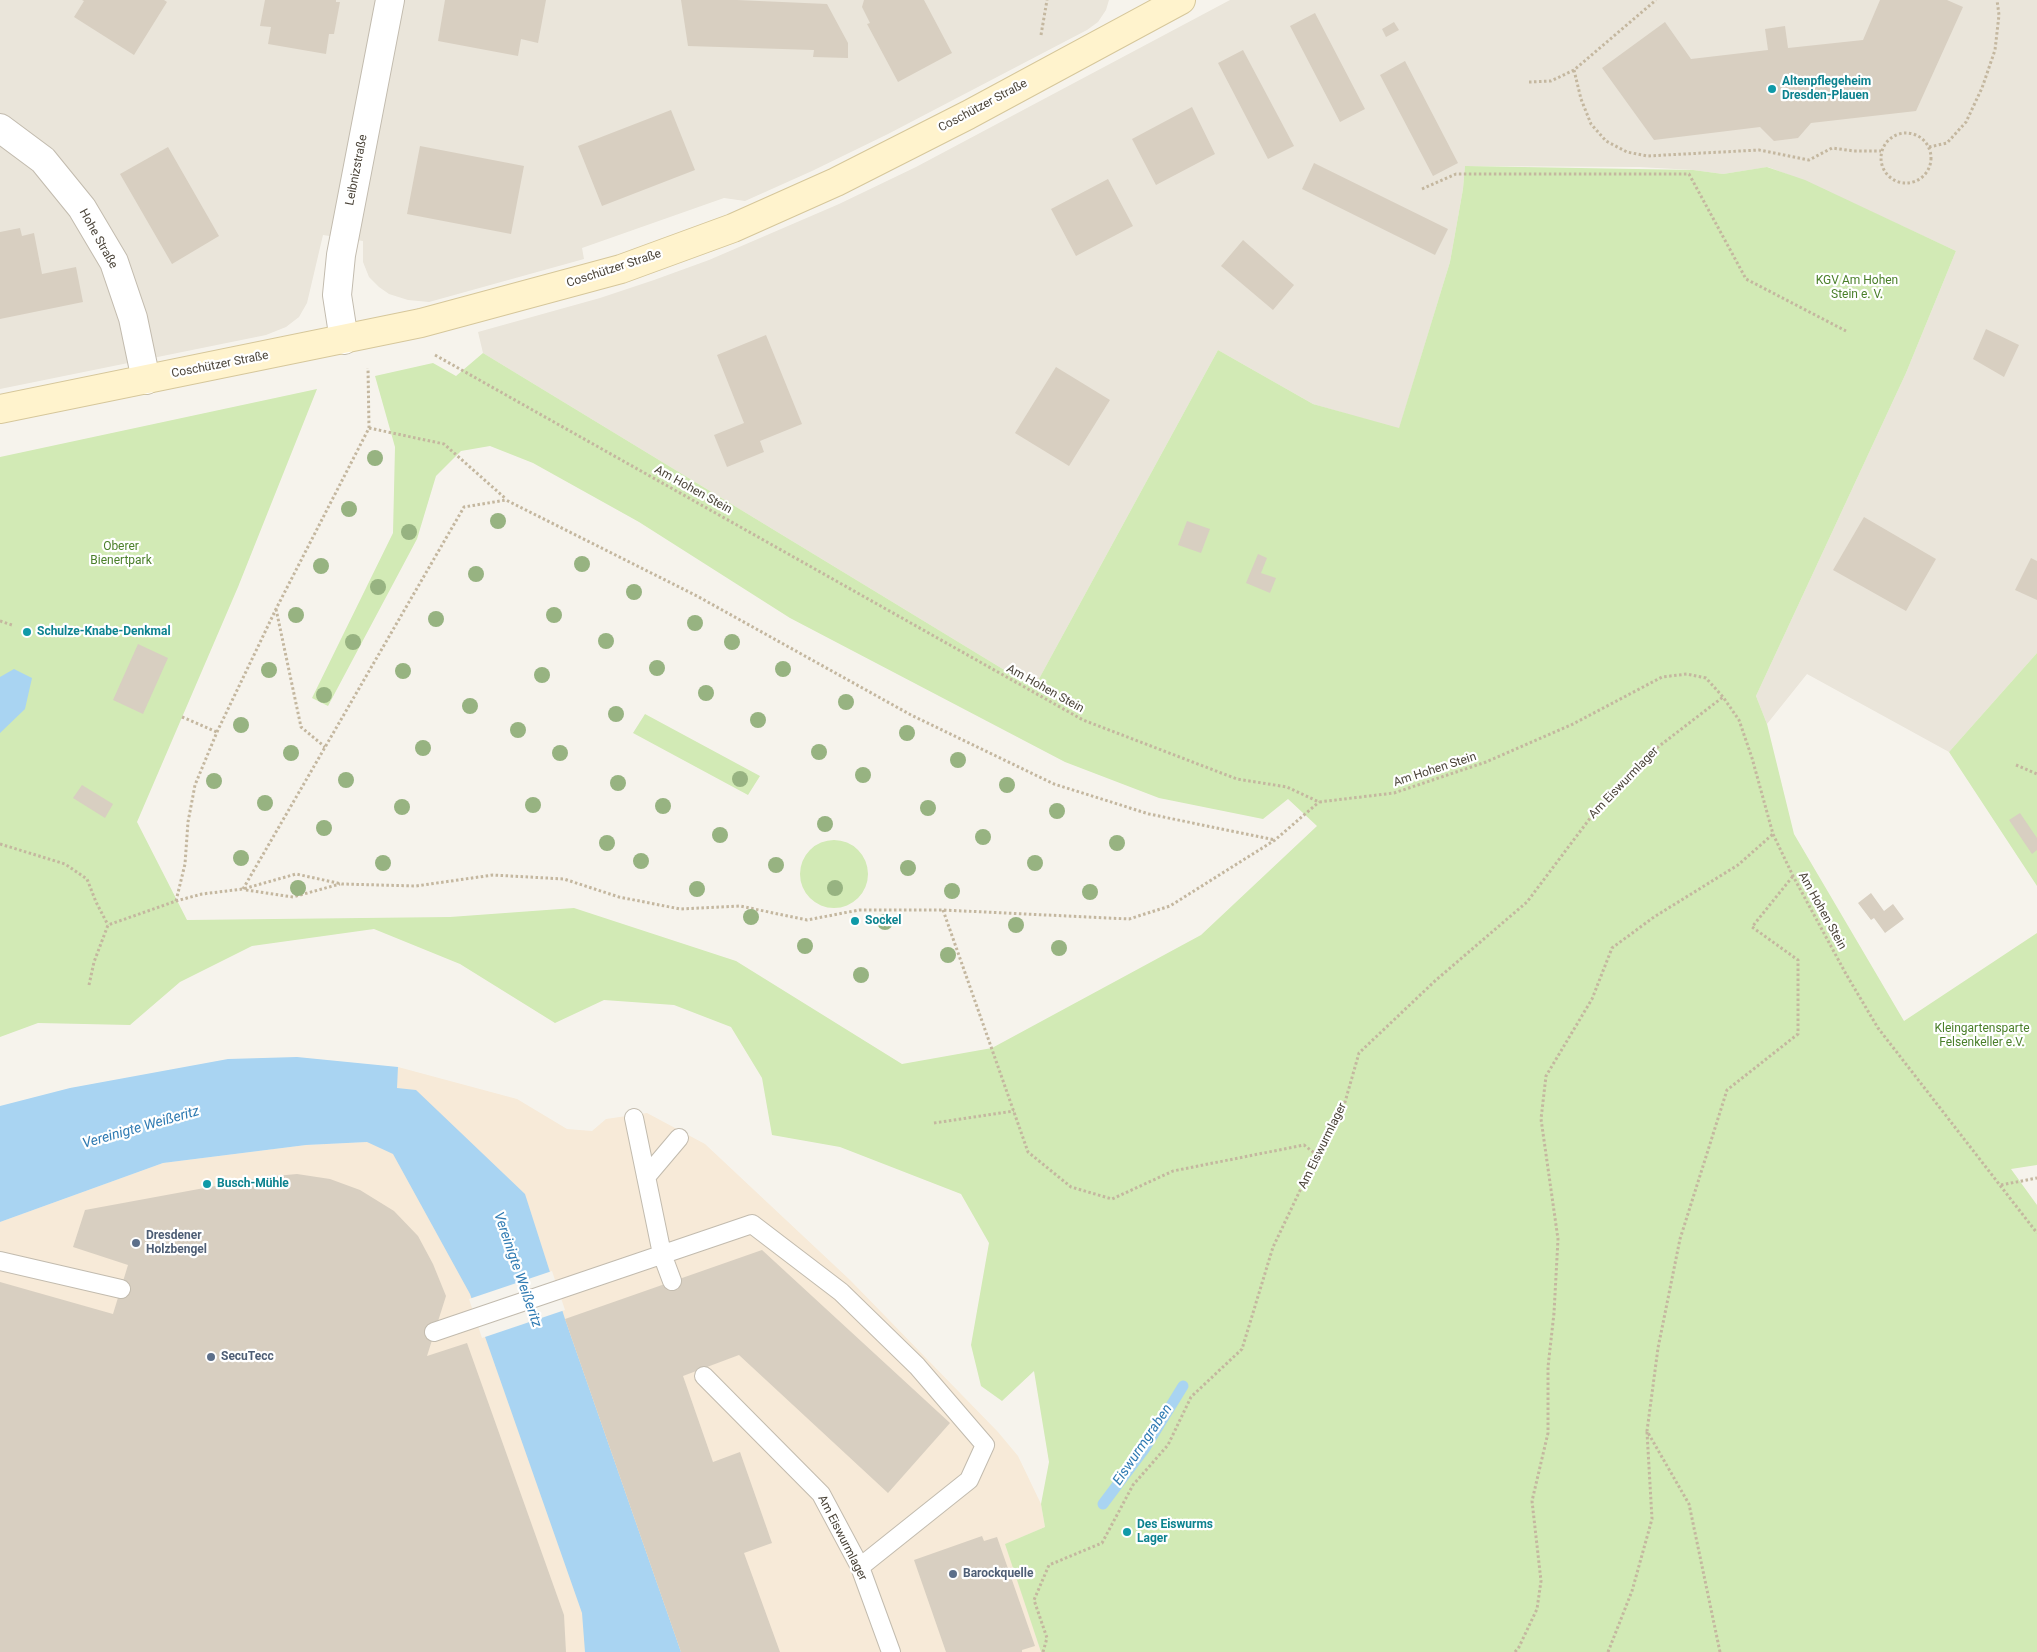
<!DOCTYPE html>
<meta charset="utf-8">
<style>
body{margin:0}
canvas{display:block;background:#f6f3ec}
</style>
<canvas width="2037" height="1652"></canvas>
<script>
const ctx = document.querySelector('canvas').getContext('2d');
ctx.lineJoin = 'round';
function paint(path, color) {
  ctx.fillStyle = color;
  ctx.fill(path, 'evenodd');
}
function toPath(rows) {
  const path = new Path2D();
  for (const r of rows) {
    if (r.length === 3) {
      path.moveTo(r[0] + r[2], r[1]);
      path.arc(r[0], r[1], r[2], 0, 2 * Math.PI);
      continue;
    }
    path.moveTo(r[0], r[1]);
    for (let i = 2; i < r.length; i += 2) path.lineTo(r[i], r[i + 1]);
  }
  return path;
}
function trace(path, color, width, dash) {
  ctx.strokeStyle = color;
  ctx.lineWidth = width;
  ctx.lineCap = dash ? 'butt' : 'round';
  ctx.setLineDash(dash || []);
  ctx.stroke(path);
}
function label(font, color, halo, rows, align = 'center') {
  ctx.font = font + ' Roboto,sans-serif';
  ctx.lineWidth = 4.5;
  ctx.setLineDash([]);
  ctx.textBaseline = 'middle';
  ctx.strokeStyle = halo;
  ctx.fillStyle = color;
  for (const [text, x, y, turn = 0] of rows) {
    ctx.save();
    ctx.translate(x, y);
    ctx.rotate((+turn || 0) * Math.PI / 180);
    ctx.textAlign = isNaN(turn) ? turn : align;
    if (halo) ctx.strokeText(text, 0, 0);
    ctx.fillText(text, 0, 0);
    ctx.restore();
  }
}
const residential = toPath([
 [0,0,1109,0,1106,10,1098,22,1087,30,888,134,812,171,745,201,724,198,582,248,584,259,429,302,408,300,389,294,379,287,369,277,363,262,363,241,323,235,307,303,299,317,286,327,266,335,0,389],
 [1230,0,2037,0,2037,653,1949,752,1807,674,1767,724,1756,696,1906,373,1956,251,1805,181,1768,167,1723,174,1693,170,1639,167,1465,166,1463,189,1450,262,1399,429,1313,404,1218,350,1034,688,483,353,478,332,600,298,654,280,709,260,839,204,916,167]
]);
const commercial = toPath([
 [398,1067,517,1099,567,1129,592,1131,606,1119,647,1113,705,1144,850,1280,998,1432,1018,1456,1041,1504,1045,1527,1006,1544,1041,1652,0,1652,0,1222,163,1163,306,1145,367,1142,396,1088]
]);
const green = toPath([
 [1465,166,1693,170,1723,174,1767,167,1805,180,1956,251,1906,373,1756,696,1767,724,1794,834,1904,1021,2037,933,2037,1165,2011,1169,2037,1205,2037,1652,1041,1652,1005,1544,1045,1527,1041,1504,1049,1462,1034,1371,1002,1401,981,1386,971,1345,989,1243,961,1194,840,1147,772,1135,762,1078,731,1027,674,1005,604,1000,555,1023,460,964,374,929,252,946,180,982,130,1025,38,1023,0,1037,0,457,317,389,238,587,137,822,187,920,450,917,574,908,736,961,902,1064,992,1048,1201,935,1317,826,1288,799,1263,819,1159,798,1065,762,790,618,639,522,533,463,490,446,461,451,436,476,417,539,328,706,312,698,393,533,395,447,375,376,433,363,456,376,483,353,1034,688,1218,350,1313,404,1399,428,1450,262,1463,189],
 [2037,653,2037,886,1949,752],
 [645,714,760,776,748,795,633,733],
 [834,874,34]
]);
const water = toPath([
 [14,669,32,678,25,709,0,733,0,677],
 [297,1057,398,1067,397,1088,416,1090,525,1194,565,1319,681,1652,585,1652,582,1613,470,1294,393,1154,367,1142,306,1145,163,1163,0,1222,0,1106,70,1088,228,1059]
]);
const pier = toPath([
 [552,1271,565,1310,482,1338,469,1299]
]);
const stream = toPath([
 [1103,1504,1145,1448,1183,1386]
]);
const building = toPath([
 [82,0,164,0,167,2,134,55,74,17,84,1],
 [265,0,336,0,336,2,340,2,334,34,329,34,326,54,268,44,271,27,260,26],
 [445,0,546,0,538,43,521,39,518,56,438,41],
 [681,0,737,0,827,4,848,43,848,58,813,57,814,50,688,46],
 [864,0,924,0,952,53,898,82,867,24,870,23,862,7],
 [1880,0,1947,0,1963,7,1916,111,1811,123,1798,138,1774,141,1760,127,1654,140,1602,68,1665,22,1691,59,1768,50,1765,29,1785,26,1788,48,1863,40],
 [1315,13,1365,109,1340,122,1290,26],
 [1394,22,1399,30,1386,37,1382,29],
 [1243,50,1294,146,1268,159,1218,63],
 [1405,61,1458,163,1433,176,1380,75],
 [1192,107,1215,154,1156,185,1132,139],
 [671,110,695,170,602,206,578,146],
 [420,146,524,166,511,234,407,214],
 [168,147,219,236,172,264,120,174],
 [1314,163,1448,229,1435,255,1302,189],
 [1108,179,1133,226,1076,256,1051,209],
 [20,228,22,236,34,233,42,274,76,267,83,302,0,319,0,232],
 [1243,240,1294,285,1273,310,1221,266],
 [1986,329,2019,345,2004,377,1973,359],
 [766,335,802,424,760,441,764,452,727,467,714,435,744,423,717,355],
 [1056,367,1110,400,1069,466,1015,433],
 [1864,517,1936,559,1906,611,1833,570],
 [1187,521,1210,529,1201,553,1178,545],
 [1258,554,1267,558,1261,573,1276,578,1270,593,1246,583],
 [2031,558,2037,561,2037,600,2015,590],
 [138,644,168,658,143,714,113,700],
 [82,785,113,804,105,818,73,798],
 [2020,813,2037,838,2037,850,2032,854,2009,820],
 [1871,893,1884,911,1893,904,1904,919,1885,933,1874,918,1871,920,1858,903],
 [297,1174,330,1179,360,1190,394,1211,418,1236,433,1264,446,1296,427,1356,467,1343,564,1615,566,1652,0,1652,0,1282,113,1314,128,1265,73,1247,85,1210,264,1177],
 [762,1250,950,1423,888,1493,739,1355,683,1376,713,1462,740,1452,772,1543,744,1553,780,1652,681,1652,565,1319],
 [982,1536,984,1541,997,1537,1035,1646,1022,1650,1022,1652,946,1652,914,1560]
]);
const path = toPath([
 [1041,35,1047,0],
 [1574,70,1581,99,1591,124,1606,141,1627,152,1647,156,1759,150,1809,160,1832,148,1854,151,1881,151],
 [1529,82,1551,81,1574,70,1656,0],
 [1906,158,25],
 [1929,147,1947,143,1966,122,1982,88,1995,50,1999,15,1997,0],
 [1422,189,1456,174,1689,174,1746,279,1846,331],
 [435,355,1083,720,1237,779,1287,787,1319,802,1394,793,1486,762,1571,725,1662,677,1687,674,1706,678,1723,697,1739,720,1752,758,1773,834,1793,876,1846,974,1878,1028,2037,1233],
 [369,428,444,444,506,499],
 [276,609,301,727,325,747],
 [0,621,12,625],
 [182,717,217,732],
 [2016,765,2037,774],
 [0,844,65,864,87,879,96,902,108,925],
 [243,889,464,507,506,500,697,596,911,715,1054,784,1149,814,1275,840],
 [246,890,293,897,340,884],
 [176,901,185,864,188,822,195,785,217,732,276,609,369,428,368,368],
 [943,910,1028,1152,1071,1187,1112,1199,1173,1171,1304,1145,1317,1155],
 [89,985,94,962,108,925,176,901,202,894,243,889,296,874,342,884,416,886,493,875,564,879,619,897,680,909,740,906,807,920,859,910,943,910,1129,919,1170,906,1275,840,1319,802],
 [934,1123,1014,1111],
 [2001,1185,2037,1178],
 [1043,1652,1047,1638,1034,1600,1049,1565,1102,1543,1133,1485,1168,1445,1191,1397,1242,1349,1273,1247,1317,1155,1343,1109,1359,1053,1436,980,1527,902,1600,805,1658,747,1723,697],
 [1515,1652,1519,1647,1537,1609,1541,1581,1532,1501,1548,1433,1548,1367,1554,1313,1558,1239,1541,1119,1546,1076,1592,999,1612,948,1654,917,1738,865,1773,834],
 [1608,1652,1632,1591,1652,1519,1647,1432],
 [1720,1652,1689,1504,1647,1431,1658,1348,1680,1239,1727,1090,1798,1034,1798,960,1752,927,1793,876]
]);
const lane = toPath([
 [634,1118,662,1254,672,1281],
 [646,1177,679,1138],
 [0,1261,121,1289],
 [434,1332,752,1224,841,1292,917,1366,985,1445,969,1480,860,1567],
 [704,1376,821,1494,860,1567,891,1652]
]);
const street = toPath([
 [0,128,43,160,82,208,114,262,133,318,146,380],
 [344,340,337,295,341,255,390,0]
]);
const secondary = toPath([
 [0,409,421,323,621,269,733,228,836,182,968,115,1181,0]
]);
const trees = [
 [375,458],
 [349,509],
 [498,521],
 [409,532],
 [582,564],
 [321,566],
 [476,574],
 [378,587],
 [634,592],
 [296,615],
 [554,615],
 [436,619],
 [695,623],
 [606,641],
 [353,642],
 [732,642],
 [657,668],
 [783,669],
 [269,670],
 [403,671],
 [542,675],
 [706,693],
 [324,695],
 [846,702],
 [470,706],
 [616,714],
 [758,720],
 [241,725],
 [518,730],
 [907,733],
 [423,748],
 [819,752],
 [291,753],
 [560,753],
 [958,760],
 [863,775],
 [740,779],
 [346,780],
 [214,781],
 [618,783],
 [1007,785],
 [265,803],
 [533,805],
 [663,806],
 [402,807],
 [928,808],
 [1057,811],
 [825,824],
 [324,828],
 [720,835],
 [983,837],
 [607,843],
 [1117,843],
 [241,858],
 [641,861],
 [383,863],
 [1035,863],
 [776,865],
 [908,868],
 [298,888],
 [835,888],
 [697,889],
 [952,891],
 [1090,892],
 [751,917],
 [885,922],
 [1016,925],
 [805,946],
 [1059,948],
 [948,955],
 [861,975]
];
const markers = [
 [1772,89,5,"#0f9aa8"],
 [27,632,5,"#0f9aa8"],
 [855,921,5,"#0f9aa8"],
 [207,1184,5,"#0f9aa8"],
 [136,1243,5,"#5c6f8a"],
 [211,1357,5,"#5c6f8a"],
 [1127,1532,5,"#0f9aa8"],
 [953,1574,5,"#5c6f8a"]
];
const cultureNames = [
 ["Altenpflegeheim",1782,82],
 ["Dresden-Plauen",1782,96],
 ["Schulze-Knabe-Denkmal",37,632],
 ["Sockel",865,921],
 ["Busch-Mühle",217,1184],
 ["Des Eiswurms",1137,1525],
 ["Lager",1137,1539]
];
const streetNames = [
 ["Coschützer Straße",983,106,-28],
 ["Leibnizstraße",357,170,-79],
 ["Hohe Straße",98,239,61],
 ["Coschützer Straße",614,269,-18],
 ["Coschützer Straße",220,365,-11],
 ["Am Hohen Stein",693,490,29],
 ["Am Hohen Stein",1045,689,29],
 ["Am Hohen Stein",1435,770,-18],
 ["Am Eiswurmlager",1624,783,-46],
 ["Am Hohen Stein",1822,911,61],
 ["Am Eiswurmlager",1323,1146,-64],
 ["Am Eiswurmlager",842,1538,63]
];
const parkNames = [
 ["KGV Am Hohen",1857,281],
 ["Stein e. V.",1857,295],
 ["Oberer",121,547],
 ["Bienertpark",121,561],
 ["Kleingartensparte",1982,1029],
 ["Felsenkeller e.V.",1982,1043]
];
const serviceNames = [
 ["Dresdener",146,1236],
 ["Holzbengel",146,1250],
 ["SecuTecc",221,1357],
 ["Barockquelle",963,1574]
];
const waterNames = [
 ["Vereinigte Weißeritz",141,1128,-16],
 ["Vereinigte Weißeritz",517,1270,71],
 ["Eiswurmgraben",1143,1445,-56]
];
paint(residential, '#eae5da');
paint(commercial, '#f7ead8');
paint(green, '#d2eab5');
paint(water, '#a9d4f2');
paint(pier, '#f6f3ec');
trace(stream, '#a9d4f2', 11);
paint(building, '#d8cfc1');
trace(lane, '#c2bbae', 20);
trace(street, '#c2bbae', 30);
trace(secondary, '#d6c79b', 30);
trace(path, '#c4b79f', 3, [2.5, 2.5]);
trace(lane, '#fff', 18);
trace(street, '#fff', 28);
trace(secondary, '#fff3cd', 28);
ctx.fillStyle = '#97b381';
for (const [x, y] of trees) {
  ctx.beginPath();
  ctx.arc(x, y, 8, 0, 2 * Math.PI);
  ctx.fill();
}
for (const [x, y, r, color] of markers) {
  const dot = new Path2D();
  dot.arc(x, y, r, 0, 2 * Math.PI);
  ctx.fillStyle = color;
  ctx.fill(dot);
  trace(dot, '#fff', 2);
}
label('bold 12px', '#0d838f', '#fff', cultureNames, 'left');
label('12px', '#4b4439', '#fff', streetNames);
label('12px', '#4a7f2a', '#fff', parkNames);
label('bold 12px', '#4e5e75', '#fff', serviceNames, 'left');
label('italic 14px', '#2e7ab2', '#fff', waterNames);
</script>
